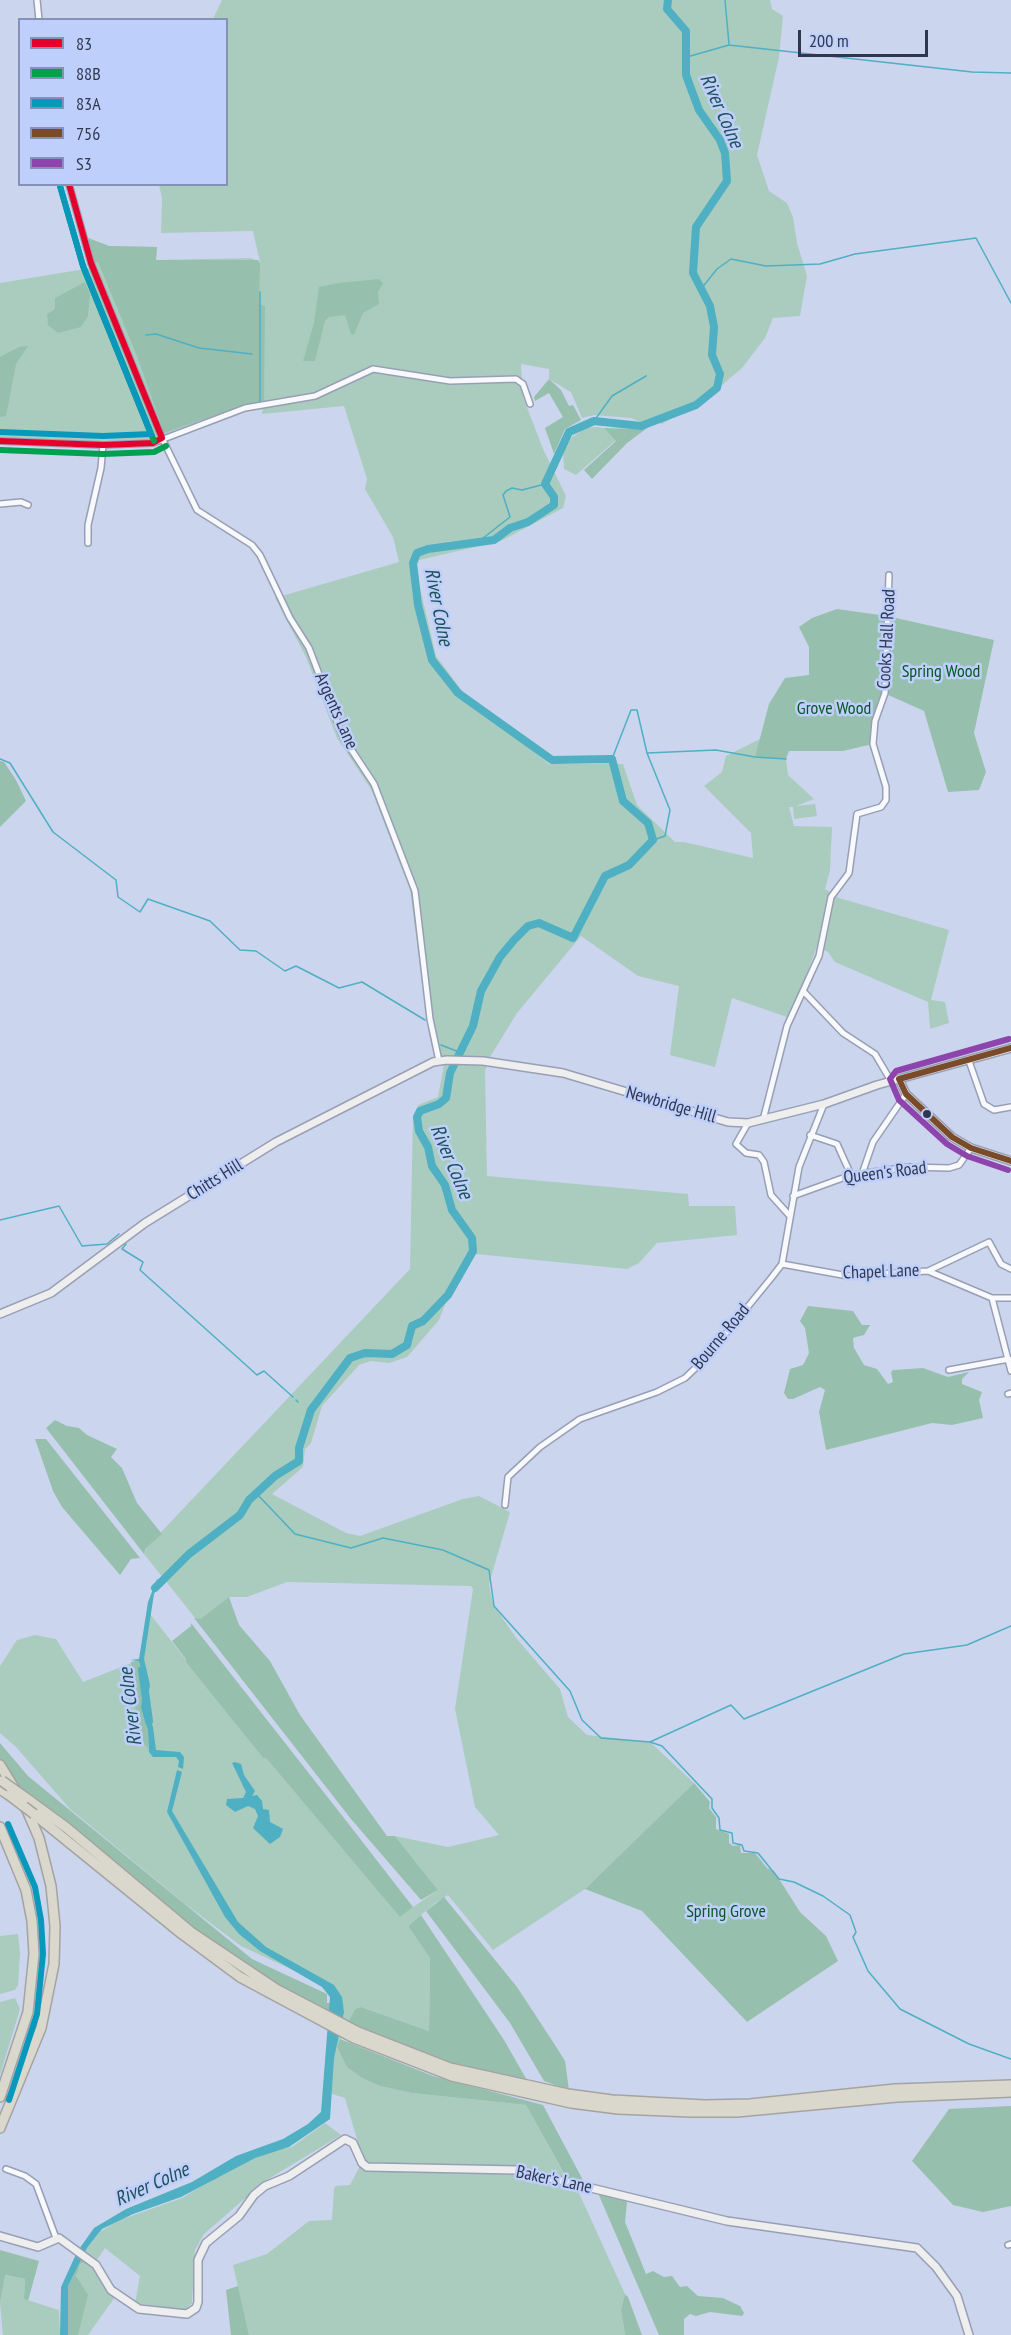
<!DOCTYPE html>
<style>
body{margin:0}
#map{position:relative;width:1011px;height:2335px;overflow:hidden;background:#ccd5ee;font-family:"PT Sans Narrow",sans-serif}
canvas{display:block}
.legend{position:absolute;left:18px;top:18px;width:210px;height:168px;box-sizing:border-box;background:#becffc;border:2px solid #8592b6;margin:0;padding:8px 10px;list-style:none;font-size:18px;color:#2f374e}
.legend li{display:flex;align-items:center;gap:12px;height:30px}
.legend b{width:30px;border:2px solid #8592b6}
.scale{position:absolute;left:798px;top:30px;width:130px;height:27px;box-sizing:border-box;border:3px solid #2f374e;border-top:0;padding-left:8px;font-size:18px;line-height:21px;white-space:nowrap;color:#2f374e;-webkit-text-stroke:4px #becffc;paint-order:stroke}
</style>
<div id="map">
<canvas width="1011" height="2335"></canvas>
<ul class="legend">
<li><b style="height:8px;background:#e4002b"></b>83</li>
<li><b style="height:8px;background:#02a051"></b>88B</li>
<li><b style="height:8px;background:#0798bb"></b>83A</li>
<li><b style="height:8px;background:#7a4b2a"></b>756</li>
<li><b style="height:8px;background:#8e44ad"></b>S3</li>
</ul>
<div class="scale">200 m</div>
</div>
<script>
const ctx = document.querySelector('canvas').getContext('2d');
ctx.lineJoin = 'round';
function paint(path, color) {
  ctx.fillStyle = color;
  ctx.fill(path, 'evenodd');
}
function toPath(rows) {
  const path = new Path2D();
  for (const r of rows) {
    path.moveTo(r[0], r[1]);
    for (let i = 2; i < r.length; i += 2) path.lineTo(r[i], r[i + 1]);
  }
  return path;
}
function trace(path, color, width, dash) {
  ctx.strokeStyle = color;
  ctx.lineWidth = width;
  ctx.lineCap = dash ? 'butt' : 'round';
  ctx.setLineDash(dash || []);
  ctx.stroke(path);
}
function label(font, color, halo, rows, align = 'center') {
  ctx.font = font + ' "PT Sans Narrow",sans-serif';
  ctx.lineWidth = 5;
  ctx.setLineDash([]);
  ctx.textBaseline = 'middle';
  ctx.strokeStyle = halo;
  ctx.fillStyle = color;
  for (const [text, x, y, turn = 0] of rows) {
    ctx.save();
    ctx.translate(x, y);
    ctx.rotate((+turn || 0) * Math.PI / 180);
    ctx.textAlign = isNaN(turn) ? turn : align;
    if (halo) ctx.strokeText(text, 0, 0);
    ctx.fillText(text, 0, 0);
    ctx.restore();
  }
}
const green = toPath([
 [222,0,770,0,772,9,783,16,779,57,757,155,769,191,787,203,793,217,797,243,807,276,800,316,773,318,765,338,742,368,703,401,662,424,653,421,640,422,631,418,594,415,582,418,571,392,549,379,549,369,521,364,523,397,543,449,566,496,563,508,501,541,419,560,417,565,420,588,436,656,463,692,549,764,623,764,637,805,675,842,684,842,753,858,751,833,704,786,722,772,726,756,760,739,756,757,786,759,788,775,814,799,796,806,815,804,817,816,794,819,793,807,789,807,794,826,832,827,830,870,825,889,839,898,949,930,931,1000,945,1002,949,1023,930,1029,928,1002,835,962,828,952,817,946,799,995,787,1017,732,998,715,1067,670,1055,679,986,638,976,581,936,517,1013,490,1057,485,1071,487,1176,688,1194,689,1206,735,1206,737,1235,657,1243,639,1263,627,1269,476,1254,446,1302,439,1320,407,1357,389,1363,371,1361,359,1365,322,1406,311,1443,305,1449,303,1467,272,1494,346,1533,360,1536,463,1499,479,1496,510,1512,489,1584,491,1596,494,1606,517,1639,560,1689,568,1717,587,1735,650,1742,694,1783,585,1889,493,1950,448,1895,435,1903,408,1926,430,1958,429,2031,361,2007,355,2009,337,2047,348,2067,362,2078,380,2086,412,2093,526,2105,566,2178,573,2180,625,2294,621,2310,625,2335,249,2335,233,2265,267,2254,309,2221,332,2220,334,2188,336,2186,350,2185,363,2160,345,2098,332,2094,330,2052,338,1991,241,1946,184,1903,70,1809,16,1747,0,1733,0,1666,17,1640,35,1635,56,1639,83,1682,139,1660,150,1614,264,1759,266,1758,400,1916,438,1890,395,1836,448,1847,499,1835,475,1807,455,1709,473,1589,471,1586,287,1582,247,1597,229,1597,200,1619,196,1619,144,1554,147,1547,410,1269,413,1117,418,1105,438,1097,444,1065,434,1054,429,1034,410,890,371,789,337,738,306,657,275,598,399,562,393,537,365,489,367,479,344,406,262,414,264,401,241,406,151,439,73,442,0,437,0,283,91,268,94,262,88,238,109,246,157,247,156,260,251,258,260,262,253,231,161,233,162,198,159,185,226,184,226,20,213,19],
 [596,427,604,428,616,440,576,475,564,469,563,451,572,437,586,428],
 [18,1934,20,1953,18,1985,15,1990,0,1994,0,1936],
 [15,1998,20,2009,0,2075,0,2002],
 [325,2123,341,2135,265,2181,204,2234,195,2250,192,2303,185,2310,135,2303,140,2276,105,2248,97,2260,85,2251,101,2231,120,2220,182,2198,252,2156,292,2147],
 [87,2261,102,2276,115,2297,88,2335,78,2335,79,2284,76,2274,80,2264],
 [4,2275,25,2279,24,2299,59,2310,60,2335,3,2335,0,2303]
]);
const forest = toPath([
 [88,238,109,246,157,247,156,260,258,260,260,264,259,304,265,306,264,401,241,406,164,433,137,356,98,262,94,262],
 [379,279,383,283,378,292,379,304,363,313,354,335,351,334,345,315,329,317,325,321,315,361,303,361,314,323,319,287,338,283],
 [85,282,90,294,88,316,81,327,58,333,48,325,47,314,55,309,55,298],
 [28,346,16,364,6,416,0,417,0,357,19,347],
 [549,379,561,390,569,406,573,405,581,420,565,429,554,454,545,428,563,417,549,393,535,401,534,397],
 [650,426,627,443,592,479,584,470,616,441,604,428,637,429],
 [837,609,887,616,994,640,974,733,986,772,979,790,948,792,924,711,886,694,875,721,873,744,843,751,789,751,786,759,755,757,769,704,785,678,809,675,809,647,799,627,812,618],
 [0,761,4,762,16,780,26,801,0,827],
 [808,1306,853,1311,862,1325,870,1325,864,1335,853,1338,854,1348,864,1365,877,1369,888,1384,893,1382,891,1372,893,1370,923,1368,948,1377,969,1372,962,1379,962,1384,982,1392,979,1400,983,1418,952,1425,932,1423,826,1450,819,1412,825,1390,820,1387,793,1399,788,1399,784,1393,790,1369,803,1365,809,1353,805,1328,800,1321],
 [55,1420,67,1426,79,1428,87,1435,117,1449,111,1457,122,1468,137,1503,162,1534,146,1548,144,1554,46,1428],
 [35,1439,46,1439,140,1558,131,1559,120,1575,62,1507,53,1491],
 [229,1597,239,1625,270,1661,300,1715,387,1836,395,1836,438,1890,421,1900,351,1819,194,1618,200,1619],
 [191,1623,351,1827,413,1907,400,1917,266,1758,264,1759,186,1662,186,1659,172,1641,191,1626],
 [139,1660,144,1684,141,1708,148,1730,148,1748,144,1744,134,1703,131,1662],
 [0,1743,28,1776,252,1959,327,1994,327,2003,331,2003,329,2014,250,1970,182,1922,16,1787,0,1764],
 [694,1783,710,1802,709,1808,716,1817,716,1829,729,1834,729,1843,733,1846,740,1845,741,1853,755,1853,767,1868,774,1871,800,1912,826,1936,838,1961,747,2022,642,1911,585,1889],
 [444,1897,517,1987,555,2045,565,2061,569,2090,544,2081,510,2023,426,1911],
 [421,1915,504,2040,528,2082,463,2067,402,2046,348,2023,355,2009,361,2007,429,2031,430,1958,408,1926],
 [340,2039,433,2076,543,2105,584,2182,567,2179,526,2105,412,2093,380,2086,362,2078,347,2067,337,2047],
 [1011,2106,1011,2206,983,2212,953,2205,912,2161,949,2109],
 [598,2193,624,2196,627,2203,625,2222,646,2274,653,2271,664,2277,672,2276,680,2287,687,2286,698,2296,723,2298,740,2306,744,2313,742,2316,710,2312,696,2316,690,2314,684,2319,684,2335,659,2335],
 [0,2250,39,2261,28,2301,24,2299,25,2279,5,2275,0,2303],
 [83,2255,87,2261,80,2264,76,2276,88,2295,78,2335,68,2335,68,2286],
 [238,2286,249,2335,231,2335,226,2290],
 [625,2294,628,2297,642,2335,625,2335,621,2310]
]);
const water = toPath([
 [157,1579,160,1583,154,1594,144,1659,150,1685,146,1708,153,1727,156,1750,180,1752,184,1757,183,1769,178,1767,179,1761,176,1757,153,1757,149,1752,148,1730,141,1708,144,1684,142,1672,139,1661,130,1660,139,1659,148,1602],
 [235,1762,241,1764,244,1775,255,1791,252,1796,257,1795,262,1801,263,1809,269,1810,270,1822,283,1829,280,1837,270,1844,253,1828,258,1816,255,1809,248,1806,235,1812,226,1805,227,1799,243,1798,246,1792,232,1763],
 [177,1770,182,1772,172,1811,238,1922,266,1947,334,1985,342,1997,344,2012,334,2058,330,2119,289,2147,255,2158,181,2197,133,2214,102,2229,87,2248,68,2286,68,2335,60,2335,61,2287,77,2252,94,2228,126,2209,192,2182,236,2156,283,2139,308,2124,321,2112,330,1997,322,1987,260,1951,239,1934,225,1917,167,1812]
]);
const stream = toPath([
 [725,0,729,44],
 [687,57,729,45,972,72,1011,73],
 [701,289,717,269,731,259,766,266,820,264,855,254,976,238,1011,303],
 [260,292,260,403],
 [146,335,156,334,199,348,252,354],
 [594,421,612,396,646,376],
 [478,542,510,517,503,495,506,491,512,488,522,490,545,484],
 [647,753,716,750,755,757,786,759],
 [0,759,10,763,53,832,116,880,118,897,140,912,148,899,210,921,240,950,256,951,285,971,296,966,339,988,362,982,425,1020],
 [612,759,631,710,637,710,647,753,670,810,665,836,653,840],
 [441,1045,459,1052],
 [0,1220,59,1206,82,1246,107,1244,119,1234],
 [126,1244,122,1249,143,1262,140,1270,257,1375,264,1371,293,1397],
 [296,1400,298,1402],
 [256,1493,295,1534,351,1548,383,1538,443,1550,489,1570,494,1606,570,1691,582,1720,601,1738,650,1742,662,1746,712,1799,712,1808,719,1818,720,1830,732,1833,733,1843,742,1845,744,1851,758,1853,779,1879,794,1882,823,1896,850,1915,856,1932,853,1937,868,1971,900,2009,969,2044,1011,2059],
 [650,1742,731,1705,744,1719,904,1654,967,1645,1011,1626]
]);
const river = toPath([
 [155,1588,189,1554,240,1515,249,1500,275,1476,299,1461,299,1448,311,1410,350,1358,365,1353,392,1354,407,1345,412,1326,423,1321,448,1295,473,1251,472,1238,452,1210,445,1185,432,1166,428,1147,419,1131,417,1117,420,1111,439,1104,446,1098,450,1073,473,1026,481,991,500,957,514,940,528,926,539,923,573,938,605,876,629,865,653,840,648,823,623,801,612,759,552,760,458,693,432,660,418,605,413,563,417,553,428,549,494,540,510,528,528,522,554,505,554,497,545,484,569,432,594,421,641,426,696,405,717,388,720,374,712,355,714,327,710,306,693,273,696,227,727,181,725,153,720,140,699,110,693,94,686,75,686,31,667,9,668,0],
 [142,1670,149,1721]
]);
const street = toPath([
 [37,0,39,20],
 [69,184,91,263,162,438,197,510,252,545,260,555,290,618,309,648,343,737,374,784,415,891,430,1019,439,1061],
 [0,441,103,445,153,443,245,408,315,396,373,369,450,381,516,379,523,384,530,404],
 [0,504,21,502,28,505],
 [88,543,88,525,101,468,103,445],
 [804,992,843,1033,875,1054,891,1081],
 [969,1061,984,1104,994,1110,1011,1107],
 [763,1120,787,1026,819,956,831,897,849,873,857,814,881,807,886,800,886,787,873,744,875,721,885,693,889,575],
 [748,1123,736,1144,746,1153,759,1155,764,1162,771,1195,789,1215],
 [810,1135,837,1144,851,1175],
 [862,1174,873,1142,906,1094],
 [793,1196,851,1175,909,1167,949,1168,959,1165,971,1148],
 [782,1264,848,1276,928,1271,992,1298,1011,1298],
 [928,1271,989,1242,1001,1264,1011,1269],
 [992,1298,1011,1371],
 [949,1370,1009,1359],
 [1008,1394,1011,1393],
 [505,1505,508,1477,540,1447,580,1419,657,1392,685,1378,706,1358,772,1277,782,1264,799,1167,824,1104],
 [6,2169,25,2176,36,2184,56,2238],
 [1008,2245,1011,2244]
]);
const secondary = toPath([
 [899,1079,906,1094,952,1137,971,1148,1011,1161],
 [0,1314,51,1293,145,1223,276,1142,433,1062,447,1060,483,1061,563,1073,728,1122,748,1123,824,1104,877,1085,1011,1048],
 [0,2236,38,2247,59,2238,96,2265,111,2290,139,2309,187,2314,196,2308,198,2302,198,2260,206,2243,239,2216,254,2195,265,2186,289,2176,345,2139,353,2143,362,2163,367,2167,517,2170,727,2221,917,2248,936,2267,957,2296,969,2335]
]);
const highway = toPath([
 [0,1765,16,1791],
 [0,1789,9,1795],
 [26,1798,67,1828,191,1932,276,1989,358,2032,450,2068,568,2094,612,2100,705,2105,750,2104,895,2089,1011,2085],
 [34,1814,182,1934,240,1977,354,2038,452,2076,571,2103,618,2109,691,2112,737,2112,897,2097,1011,2092],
 [0,1827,26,1890,32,1921,34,1954,28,2012,0,2097],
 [0,2128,41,2028,54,1964,55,1926,51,1886,39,1838,26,1808]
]);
const highwayBridge = toPath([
 [2,1781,26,1798],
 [9,1795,34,1814]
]);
const bus1 = toPath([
 [69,184,91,263,162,438],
 [0,441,103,445,153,443,162,438]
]);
const bus2 = toPath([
 [60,186,83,266,154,441],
 [0,450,103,454,154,452,166,446]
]);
const bus3 = toPath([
 [0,432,103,436,151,434,83,266,60,186],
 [8,1824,35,1887,41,1920,43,1954,37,2014,9,2100]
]);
const bus4 = toPath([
 [899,1079,906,1094,952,1137,971,1148,1011,1161],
 [899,1079,1011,1048]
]);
const bus5 = toPath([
 [1008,1170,967,1156,947,1144,899,1100,890,1079,896,1071,1009,1039]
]);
const markers = [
 [927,1114,5,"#2f374e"]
];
const streetNames = [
 ["Cooks Hall Road",887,639,-87],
 ["Argents Lane",336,711,66],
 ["Newbridge Hill",671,1105,16],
 ["Queen's Road",885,1173,-7],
 ["Chitts Hill",215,1180,-32],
 ["Chapel Lane",881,1272,-2],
 ["Bourne Road",721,1337,-50],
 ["Baker's Lane",554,2180,12]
];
const parkNames = [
 ["Spring Wood",941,672],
 ["Grove Wood",834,709],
 ["Spring Grove",726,1912]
];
const waterNames = [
 ["River Colne",721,111,66],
 ["River Colne",438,607,79],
 ["River Colne",451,1162,67],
 ["River Colne",131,1707,-97],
 ["River Colne",152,2185,-24]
];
paint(green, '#a9ccbe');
paint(forest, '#96c0ad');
paint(water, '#4fafc3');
trace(stream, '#4fafc3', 1.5);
trace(river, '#4fafc3', 8);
trace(street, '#989fb4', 8);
trace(secondary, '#989fb4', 10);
trace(highway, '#a3a3a1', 12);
trace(street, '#f7f9fc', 5);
trace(secondary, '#efeeee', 7);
trace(highway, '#dad7cd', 9);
trace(highwayBridge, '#a3a3a1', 12, []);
trace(highwayBridge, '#dad7cd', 9);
trace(bus1, '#e4002b', 6);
trace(bus2, '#02a051', 6);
trace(bus3, '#0798bb', 6);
trace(bus4, '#7a4b2a', 6);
trace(bus5, '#8e44ad', 6);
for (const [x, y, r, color] of markers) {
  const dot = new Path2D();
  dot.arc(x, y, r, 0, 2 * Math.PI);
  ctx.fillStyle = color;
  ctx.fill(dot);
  trace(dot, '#becffc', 2);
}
label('18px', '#2f374e', '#becffc', streetNames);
label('18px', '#065724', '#becffc', parkNames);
label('italic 20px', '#1d5057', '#becffc', waterNames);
</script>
